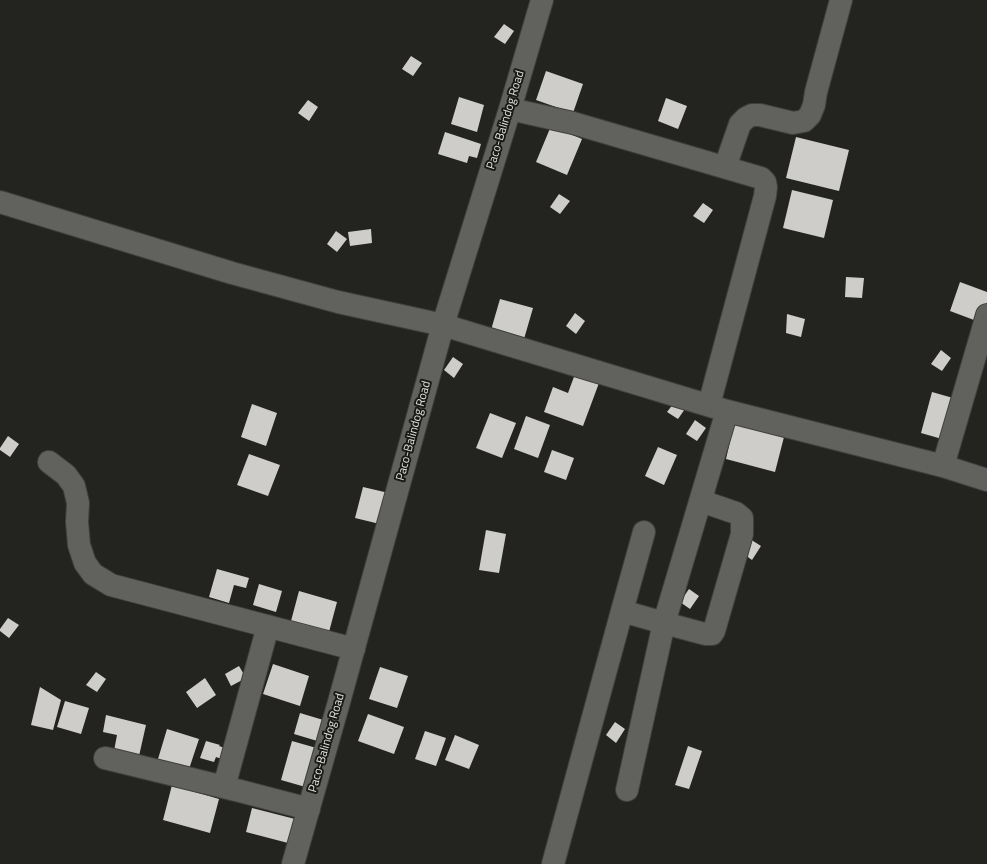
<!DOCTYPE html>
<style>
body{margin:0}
canvas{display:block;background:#232320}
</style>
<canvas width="987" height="864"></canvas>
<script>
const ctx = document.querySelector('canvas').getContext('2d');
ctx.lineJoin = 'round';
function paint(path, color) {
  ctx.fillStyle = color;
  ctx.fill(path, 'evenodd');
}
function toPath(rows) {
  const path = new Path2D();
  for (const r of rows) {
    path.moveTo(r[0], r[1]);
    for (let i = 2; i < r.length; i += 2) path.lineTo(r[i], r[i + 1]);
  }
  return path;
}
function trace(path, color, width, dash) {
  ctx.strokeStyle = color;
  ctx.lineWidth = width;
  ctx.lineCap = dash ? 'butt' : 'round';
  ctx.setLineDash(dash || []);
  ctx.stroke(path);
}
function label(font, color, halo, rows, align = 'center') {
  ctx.font = font + ' "Titillium Web",sans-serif';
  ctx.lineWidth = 4;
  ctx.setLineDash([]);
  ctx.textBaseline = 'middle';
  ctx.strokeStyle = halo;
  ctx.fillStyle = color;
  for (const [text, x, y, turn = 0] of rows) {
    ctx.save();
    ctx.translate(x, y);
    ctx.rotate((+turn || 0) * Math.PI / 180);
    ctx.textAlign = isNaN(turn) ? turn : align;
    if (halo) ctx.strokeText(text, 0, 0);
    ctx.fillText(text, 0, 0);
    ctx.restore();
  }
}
const building = toPath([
 [504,24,514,31,505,44,494,37],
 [411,56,422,63,413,76,402,69],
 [546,71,583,84,573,113,536,100],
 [459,97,484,105,477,132,451,124],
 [666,98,687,106,678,129,658,121],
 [308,100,318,107,309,121,298,113],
 [551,126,582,139,567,175,536,162],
 [445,132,481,144,477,158,469,156,467,163,438,154],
 [796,137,849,150,839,191,786,178],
 [792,190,833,200,824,238,783,228],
 [559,194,570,201,560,214,550,207],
 [703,203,713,210,704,223,693,216],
 [371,229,372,243,350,246,348,232],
 [336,231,347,239,337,252,327,244],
 [846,277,864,278,862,298,845,297],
 [960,282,987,292,987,309,982,323,950,311],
 [500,299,533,308,524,339,491,330],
 [575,313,585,321,576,334,566,326],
 [787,314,805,319,801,337,786,333],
 [941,350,951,358,942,371,931,364],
 [453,357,463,364,454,378,444,370],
 [575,374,599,383,583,426,544,412,553,387,568,393],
 [932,392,960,400,949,441,921,433],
 [677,399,687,406,678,419,667,412],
 [252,404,277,413,266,446,241,437],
 [490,413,516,423,502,458,476,448],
 [526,416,550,425,538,458,514,449],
 [695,420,706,428,697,441,686,434],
 [734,424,784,437,775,472,726,459],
 [8,436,19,444,10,457,0,450,0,448],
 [658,447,677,455,664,485,645,476],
 [552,450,574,458,566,480,544,472],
 [249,454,280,465,268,496,237,485],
 [363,487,393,494,384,525,355,518],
 [486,530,506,534,499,573,479,570],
 [750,539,761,546,752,560,741,552],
 [217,569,249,578,246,588,234,585,229,603,209,597],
 [259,584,282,591,276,612,253,605],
 [689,589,699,596,690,609,680,602],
 [299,591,337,602,329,632,291,621],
 [8,618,19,625,9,638,0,631,0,629],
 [273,664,309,676,300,706,263,694],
 [239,666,246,678,231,686,225,674],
 [380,667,408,676,397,708,369,699],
 [96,672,106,679,97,692,86,685],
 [205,678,216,695,197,708,186,692],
 [40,687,61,700,53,730,31,725],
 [65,701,89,708,81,734,57,727],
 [300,713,330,722,324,743,294,734],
 [368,714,404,727,394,754,358,741],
 [106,715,146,725,139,756,114,751,117,735,103,732],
 [615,722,625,729,616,743,606,735],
 [167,729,199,739,189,769,158,759],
 [425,731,446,738,436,766,415,759],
 [455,735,479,745,469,769,445,760],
 [206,741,220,745,219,746,233,751,230,762,216,757,214,762,200,758],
 [292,741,320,749,309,788,281,780],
 [688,746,702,751,689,789,675,785],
 [172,785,219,799,210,833,163,820],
 [252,808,295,819,288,843,246,832]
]);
const minor = toPath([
 [510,109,573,123,761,178,765,182,766,187,765,196,709,405],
 [725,167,740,124,746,118,752,115,760,115,793,123,804,121,810,115,814,105,816,92,841,0],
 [0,202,232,273,338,302,443,325,727,411,943,466,987,480],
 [49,462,66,475,74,486,78,503,77,522,79,545,85,563,93,574,111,585,354,649],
 [943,466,987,315],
 [622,611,644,532],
 [105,758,240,791,309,809],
 [224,787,268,626],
 [627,790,664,623,705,634,712,634,714,631,742,534,742,518,736,513,701,501],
 [293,864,339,702,443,325,510,109,542,0],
 [553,864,622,611,664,623,727,411]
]);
const streetNames = [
 ["Paco-Balindog Road",506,120,-73],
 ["Paco-Balindog Road",414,431,-75],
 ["Paco-Balindog Road",327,743,-74]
];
paint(building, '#cfcdc9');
trace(minor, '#3f3f3d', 24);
trace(minor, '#61615e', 22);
label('12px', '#e2e2e0', '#191916', streetNames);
</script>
